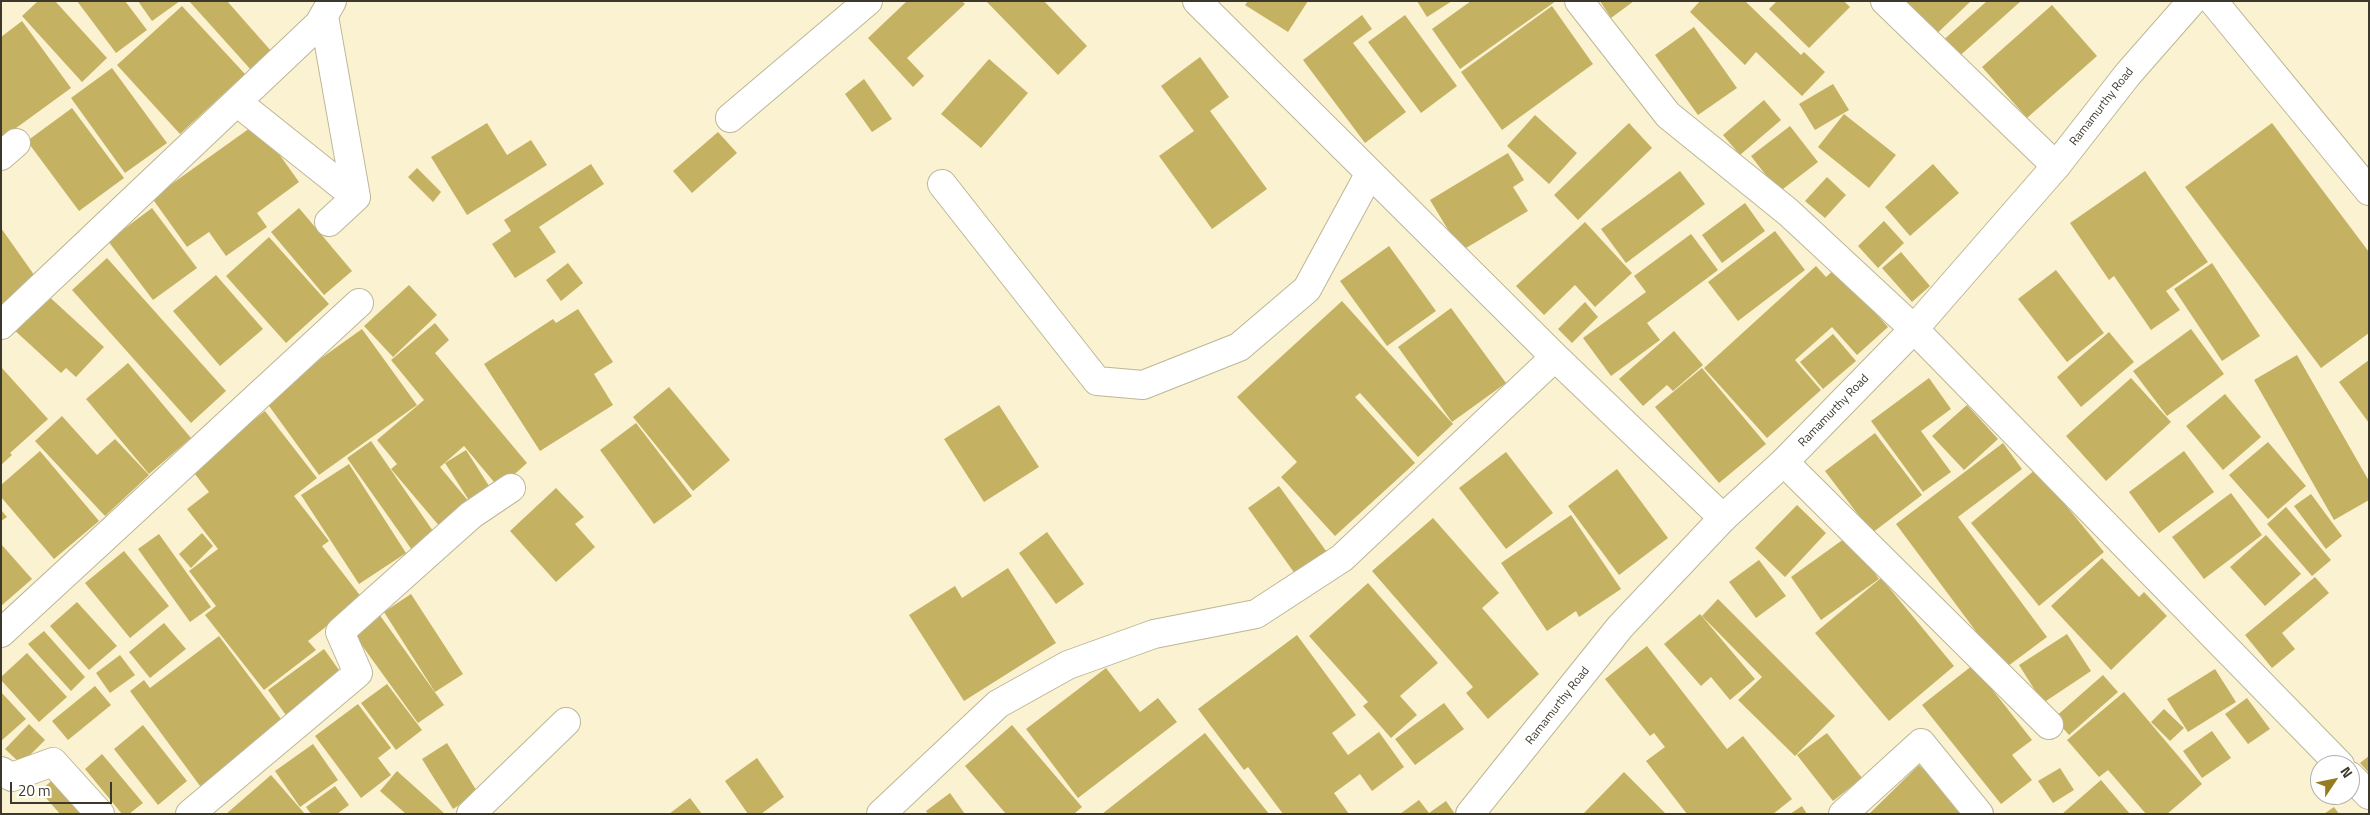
<!DOCTYPE html>
<style>
body{margin:0}
#map{position:relative;width:2370px;height:815px;overflow:hidden;background:#faf2d1;font-family:"Titillium Web",sans-serif}
canvas{display:block}
.frame{position:absolute;inset:0;border:2px solid #3c392c;pointer-events:none}
.north{position:absolute;left:2310px;top:755px;width:50px;height:50px;box-sizing:border-box;background:#fff;border:1px solid #b1b0ab;border-radius:50%;rotate:56deg;font-size:14px;font-weight:700;line-height:20px;text-align:center;color:#3c392c}
.north::after{content:'';display:block;margin:auto;width:18px;height:22px;background:#977b23;clip-path:polygon(50% 0,100% 100%,50% 72%,0 100%)}
.scale{position:absolute;left:10px;top:782px;width:102px;height:22px;box-sizing:border-box;border:2px solid #3c392c;border-top:0;padding-left:6px;font-size:15px;line-height:18px;white-space:nowrap;color:#3c392c;-webkit-text-stroke:4px #fff;paint-order:stroke}
</style>
<div id="map">
<canvas width="2370" height="815"></canvas>
<div class="frame"></div>
<div class="north">N</div>
<div class="scale">20 m</div>
</div>
<script>
const ctx = document.querySelector('canvas').getContext('2d');
ctx.lineJoin = 'round';
function paint(path, color) {
  ctx.fillStyle = color;
  ctx.fill(path, 'evenodd');
}
function toPath(rows) {
  const path = new Path2D();
  for (const r of rows) {
    path.moveTo(r[0], r[1]);
    for (let i = 2; i < r.length; i += 2) path.lineTo(r[i], r[i + 1]);
  }
  return path;
}
function trace(path, color, width, dash) {
  ctx.strokeStyle = color;
  ctx.lineWidth = width;
  ctx.lineCap = dash ? 'butt' : 'round';
  ctx.setLineDash(dash || []);
  ctx.stroke(path);
}
function label(font, color, halo, rows, align = 'center') {
  ctx.font = font + ' "Titillium Web",sans-serif';
  ctx.lineWidth = 5;
  ctx.setLineDash([]);
  ctx.textBaseline = 'middle';
  ctx.strokeStyle = halo;
  ctx.fillStyle = color;
  for (const [text, x, y, turn = 0] of rows) {
    ctx.save();
    ctx.translate(x, y);
    ctx.rotate((+turn || 0) * Math.PI / 180);
    ctx.textAlign = isNaN(turn) ? turn : align;
    if (halo) ctx.strokeText(text, 0, 0);
    ctx.fillText(text, 0, 0);
    ctx.restore();
  }
}
const building = toPath([
 [38,1,55,1,107,58,82,82,22,16],
 [77,1,125,1,147,30,116,53],
 [138,1,180,1,152,21],
 [189,1,227,1,272,52,252,71],
 [907,1,962,1,965,4,907,58,924,76,913,87,868,38],
 [986,1,1044,1,1087,46,1058,75],
 [1248,1,1308,1,1288,32,1245,5],
 [1417,1,1452,1,1427,17],
 [1471,1,1556,1,1460,69,1432,29],
 [1600,1,1634,1,1611,18],
 [1700,1,1745,1,1801,55,1804,52,1825,72,1802,96,1756,52,1745,65,1690,12],
 [1777,1,1844,1,1850,7,1809,48,1769,9],
 [1893,1,1971,1,1928,42],
 [1987,1,2021,1,1955,60,1940,43],
 [2052,5,2097,56,2027,118,1982,67],
 [182,6,245,74,180,134,117,65],
 [1552,6,1593,64,1502,130,1461,72],
 [1362,15,1372,29,1353,43,1406,112,1365,143,1303,60],
 [1405,15,1457,86,1421,113,1368,42],
 [22,21,71,88,1,139,1,37],
 [1694,27,1737,88,1698,115,1655,55],
 [1200,57,1229,97,1210,111,1267,189,1212,229,1159,156,1194,131,1161,86],
 [989,59,1028,93,981,148,941,114],
 [112,68,167,143,125,173,71,98],
 [864,79,892,119,872,132,845,94],
 [1833,84,1849,110,1815,130,1799,104],
 [1764,100,1781,120,1740,155,1723,135],
 [72,108,124,178,79,211,27,141],
 [1844,114,1896,155,1869,188,1818,147],
 [1535,115,1577,153,1549,184,1507,146],
 [257,123,299,182,257,213,267,227,226,256,209,232,187,247,152,198],
 [487,123,507,155,531,140,547,165,467,215,431,157],
 [1629,123,1652,148,1578,220,1554,195],
 [2272,123,2369,252,2369,333,2321,368,2185,187],
 [1790,126,1818,162,1779,192,1751,156],
 [718,132,737,153,692,193,673,171],
 [1508,153,1524,180,1513,187,1528,211,1461,251,1430,200],
 [591,164,604,184,539,227,556,252,515,278,492,244,511,231,504,220],
 [1933,164,1959,193,1910,236,1885,207],
 [417,168,441,192,433,202,408,177],
 [1680,171,1705,204,1626,263,1601,229],
 [2145,171,2208,262,2166,291,2180,310,2151,330,2114,276,2109,280,2070,223],
 [1827,177,1846,195,1825,218,1805,201],
 [1745,203,1765,231,1722,263,1702,235],
 [152,208,197,268,153,300,108,241],
 [299,208,352,271,324,295,271,232],
 [1884,221,1904,243,1878,268,1858,246],
 [1585,222,1632,273,1595,307,1575,285,1544,315,1516,286],
 [1,228,37,279,1,304],
 [1775,231,1805,270,1738,321,1708,282],
 [1691,234,1718,270,1647,323,1660,340,1611,376,1583,338,1646,292,1634,276],
 [269,237,329,304,286,343,226,276],
 [1389,246,1436,311,1387,346,1340,281],
 [1901,252,1930,286,1912,302,1882,268],
 [107,258,226,391,191,423,72,290],
 [568,263,583,283,561,301,546,280],
 [2212,263,2260,336,2222,361,2174,289],
 [1816,266,1826,277,1836,268,1888,327,1857,355,1832,327,1795,360,1821,390,1767,438,1704,368],
 [2056,270,2104,333,2067,362,2018,299],
 [216,275,263,329,220,366,173,311],
 [409,285,437,315,393,357,364,326],
 [43,291,104,347,76,377,66,368,61,373,11,327],
 [1342,301,1453,424,1418,457,1360,393,1355,397,1415,463,1335,536,1281,477,1297,462,1237,397],
 [1585,302,1598,317,1572,343,1558,329],
 [1451,308,1506,383,1452,422,1398,347],
 [578,309,613,362,594,374,613,405,540,451,484,364,553,319,556,323],
 [435,323,449,340,435,353,527,463,499,488,464,446,440,467,470,503,441,528,391,469,397,464,377,440,424,400,391,360],
 [362,329,417,405,319,475,264,399],
 [2191,329,2224,374,2167,416,2133,371],
 [1674,331,1703,365,1673,391,1667,385,1643,406,1619,379],
 [2109,332,2134,362,2081,407,2057,377],
 [1833,334,1856,361,1823,389,1800,362],
 [2297,355,2369,481,2369,500,2334,520,2254,380],
 [2369,360,2369,423,2339,382],
 [128,363,191,438,149,474,86,399],
 [1,367,48,419,10,453,12,455,1,465],
 [1702,368,1766,444,1719,483,1655,407],
 [1929,378,1951,409,1921,431,1951,472,1923,492,1871,421],
 [2131,378,2171,422,2106,481,2066,436],
 [669,387,730,460,693,491,633,417],
 [2225,394,2261,437,2223,470,2186,426],
 [999,405,1039,467,984,502,944,439],
 [1967,405,1998,439,1964,470,1932,436],
 [265,411,317,478,294,496,329,541,322,546,362,598,308,641,316,650,264,690,205,615,216,606,189,571,218,549,187,509,209,492,191,469],
 [62,416,97,455,115,439,149,475,105,516,35,441],
 [636,423,692,496,654,524,600,450],
 [1875,433,1922,495,1872,533,1825,471],
 [371,441,435,534,412,550,347,458],
 [2268,442,2306,486,2268,519,2229,475],
 [2003,443,2022,469,1958,517,2047,637,2004,669,1896,524],
 [466,450,491,489,470,502,445,463],
 [40,451,99,521,54,559,1,497,1,485],
 [2184,451,2214,492,2159,533,2129,492],
 [1506,452,1553,513,1506,549,1459,488],
 [349,464,406,553,359,584,301,495],
 [1617,469,1668,538,1619,575,1568,506],
 [2036,469,2104,552,2039,606,1971,523],
 [1279,486,1329,555,1298,578,1248,508],
 [556,488,584,517,575,524,595,547,556,582,510,531],
 [2231,493,2262,535,2204,579,2172,537],
 [2311,494,2342,536,2326,549,2294,506],
 [1797,505,1826,533,1785,577,1755,548],
 [2286,507,2331,560,2312,576,2267,524],
 [1,510,7,517,1,521],
 [1571,515,1621,589,1579,617,1576,611,1547,631,1501,563],
 [1433,518,1499,593,1482,608,1539,674,1488,719,1466,693,1473,687,1372,571],
 [1047,532,1084,584,1056,604,1019,553],
 [202,533,213,546,191,568,179,554],
 [159,534,211,607,190,622,138,549],
 [2266,535,2301,574,2265,606,2230,567],
 [1848,536,1879,579,1821,620,1791,577],
 [1,544,32,579,1,606],
 [124,551,169,606,130,638,85,583],
 [2102,558,2139,597,2144,592,2167,616,2111,670,2051,606],
 [1759,560,1786,596,1756,618,1729,582],
 [1008,568,1056,643,964,701,909,615,955,586,962,598],
 [2315,577,2329,593,2282,633,2295,649,2272,668,2245,635],
 [1881,578,1954,666,1889,721,1815,633],
 [1368,583,1438,663,1400,696,1417,715,1391,738,1363,706,1368,702,1309,636],
 [411,594,463,674,435,692,384,612],
 [1718,599,1835,716,1795,756,1738,700,1762,677,1702,616],
 [77,602,117,646,89,670,50,626],
 [379,614,444,705,418,723,353,633],
 [1700,614,1755,679,1730,700,1711,677,1701,686,1664,644],
 [164,623,186,649,150,678,129,652],
 [44,631,85,677,71,691,28,644],
 [2067,634,2091,671,2043,703,2019,665],
 [1297,635,1356,715,1332,733,1348,755,1379,732,1404,767,1372,791,1360,774,1334,793,1349,814,1283,814,1248,767,1244,770,1198,709],
 [219,636,287,727,203,790,130,691,144,680,150,688],
 [1647,646,1727,749,1743,736,1792,799,1773,814,1687,814,1646,761,1665,747,1654,733,1650,736,1605,679],
 [324,649,344,677,288,718,268,690],
 [27,653,67,697,39,722,1,680,1,677],
 [120,655,135,675,110,693,96,673],
 [1973,665,2032,740,2012,755,2032,780,2001,804,1922,705],
 [1106,668,1140,712,1158,698,1177,722,1078,798,1026,729],
 [2215,669,2236,702,2188,732,2167,699],
 [2103,675,2118,692,2069,735,2054,718],
 [387,684,422,730,396,750,361,703],
 [95,686,111,705,68,740,52,721],
 [1,692,26,719,1,741],
 [2124,692,2202,784,2167,814,2146,814,2108,770,2099,777,2067,740],
 [2247,698,2270,729,2248,744,2225,714],
 [1444,703,1464,729,1415,765,1395,739],
 [358,704,391,748,378,758,391,775,361,798,315,736],
 [2164,709,2184,728,2170,741,2151,722],
 [29,724,45,740,21,764,5,749],
 [143,725,187,781,158,805,114,749],
 [1012,725,1082,807,1074,814,1006,814,965,766],
 [2212,731,2231,758,2202,778,2183,751],
 [1205,733,1269,814,1102,814],
 [1827,733,1862,778,1833,801,1797,755],
 [447,743,478,793,453,809,422,759],
 [313,744,338,780,300,807,275,771],
 [102,754,143,803,129,814,122,814,85,769],
 [2369,756,2369,773,2360,763],
 [757,758,784,797,761,814,748,814,725,781],
 [1919,765,1969,814,1869,814],
 [2060,768,2074,790,2053,803,2038,781],
 [397,771,445,814,406,814,380,791],
 [1624,772,1666,814,1583,814],
 [271,775,305,814,226,814],
 [57,776,89,814,60,814,40,791],
 [2101,780,2130,814,2062,814],
 [335,786,349,805,337,814,311,814,306,807],
 [950,793,965,814,928,814,926,811],
 [690,798,702,814,669,814],
 [1419,800,1429,813,1446,801,1455,814,1400,814],
 [1802,806,1807,814,1790,814],
 [2334,807,2339,814,2324,814]
]);
const street = toPath([
 [1197,1,1555,357,1723,518],
 [1579,1,1668,115,1788,212,1914,329,2340,765],
 [1885,1,2056,166],
 [2213,1,2369,191],
 [324,16,356,197,329,222],
 [237,102,356,197],
 [730,118,868,1],
 [1,156,16,143],
 [942,184,1097,381,1143,385,1239,347,1307,289,1370,173],
 [1,325,319,24,332,1],
 [1784,462,2049,725],
 [1,633,359,303],
 [1,771,12,777,53,762,100,814],
 [2350,776,2369,795],
 [190,814,358,673,340,632,471,515,511,488],
 [471,814,566,722],
 [881,814,998,704,1068,665,1154,634,1256,614,1342,558,1555,357],
 [1843,814,1921,743,1979,814]
]);
const secondary = toPath([
 [1470,814,1620,627,1723,518,1784,462,1914,329,2056,166,2128,74,2192,1]
]);
const streetNames = [
 ["Ramamurthy Road",2102,107,-52],
 ["Ramamurthy Road",1834,411,-46],
 ["Ramamurthy Road",1558,706,-52]
];
paint(building, '#c4b262');
trace(street, '#bdb696', 30);
trace(secondary, '#bdb696', 30);
trace(street, '#fff', 28);
trace(secondary, '#fff', 28);
label('12px', '#3c392c', '#fff', streetNames);
</script>
